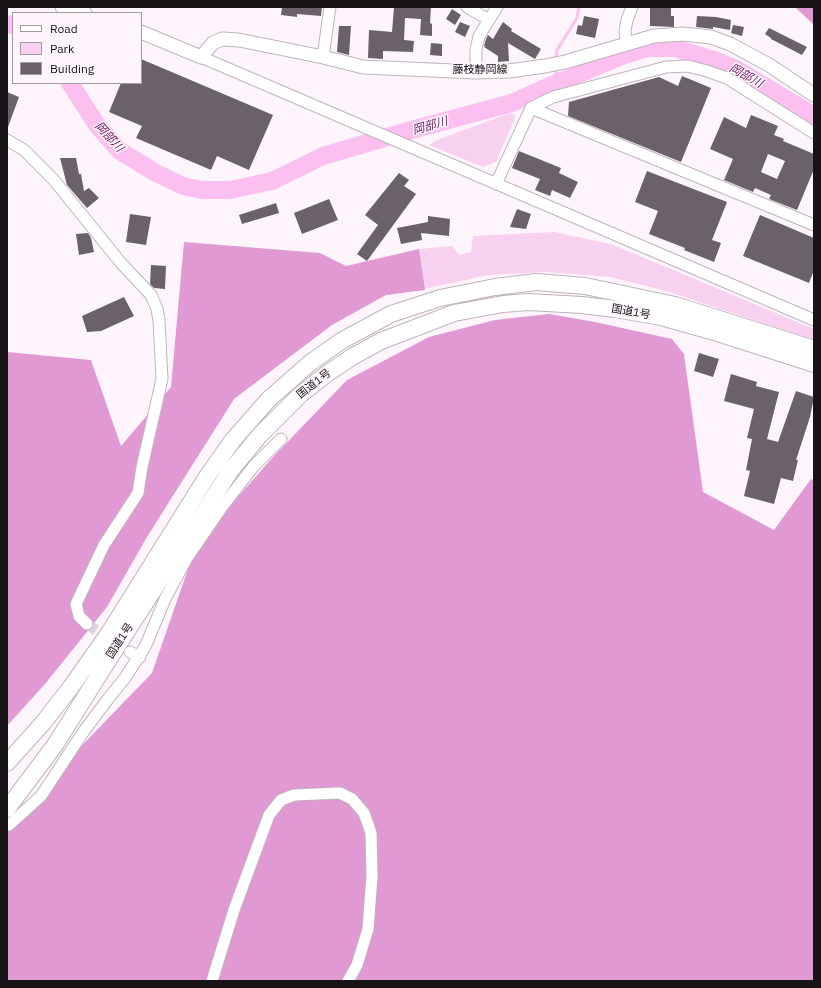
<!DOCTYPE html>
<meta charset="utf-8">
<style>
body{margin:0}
#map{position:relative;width:821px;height:988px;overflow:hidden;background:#fef5fc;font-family:"IBM Plex Sans",sans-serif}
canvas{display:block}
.frame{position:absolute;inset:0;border:8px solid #171316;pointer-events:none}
.legend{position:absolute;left:12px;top:12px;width:130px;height:72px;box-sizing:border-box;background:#fef5fc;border:1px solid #a29ba0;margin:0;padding:5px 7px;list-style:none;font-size:12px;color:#171316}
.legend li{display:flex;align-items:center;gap:8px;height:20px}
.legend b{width:20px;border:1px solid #a29ba0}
</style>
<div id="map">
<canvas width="821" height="988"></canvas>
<div class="frame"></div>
<ul class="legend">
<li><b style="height:5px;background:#fff"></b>Road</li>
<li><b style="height:11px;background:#f8d1f0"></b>Park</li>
<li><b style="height:11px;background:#6b6169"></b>Building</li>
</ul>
</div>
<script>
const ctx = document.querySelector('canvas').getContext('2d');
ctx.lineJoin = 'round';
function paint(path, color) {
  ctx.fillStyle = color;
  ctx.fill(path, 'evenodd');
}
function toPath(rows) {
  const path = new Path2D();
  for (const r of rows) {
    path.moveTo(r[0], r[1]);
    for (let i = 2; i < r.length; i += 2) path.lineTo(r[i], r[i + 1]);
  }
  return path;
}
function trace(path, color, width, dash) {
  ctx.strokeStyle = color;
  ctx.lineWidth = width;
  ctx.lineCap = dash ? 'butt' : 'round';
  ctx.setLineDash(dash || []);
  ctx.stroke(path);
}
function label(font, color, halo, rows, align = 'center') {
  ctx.font = font + ' "IBM Plex Sans","Noto Sans JP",sans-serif';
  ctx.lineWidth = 3;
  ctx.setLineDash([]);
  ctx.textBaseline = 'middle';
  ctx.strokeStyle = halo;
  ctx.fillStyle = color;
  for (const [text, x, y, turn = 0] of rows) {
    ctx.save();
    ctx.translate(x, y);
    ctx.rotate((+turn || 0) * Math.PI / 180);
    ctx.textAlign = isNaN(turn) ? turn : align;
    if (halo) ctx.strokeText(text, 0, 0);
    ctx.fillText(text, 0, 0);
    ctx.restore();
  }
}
const green = toPath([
 [510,113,516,116,496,162,483,167,429,145,437,140],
 [553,232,611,244,814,329,814,340,666,291,610,277,545,272,488,275,424,289,419,249,452,246,459,255,471,252,473,236]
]);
const forest = toPath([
 [795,7,814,7,814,25],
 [184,242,320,253,346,266,419,249,425,290,386,295,332,325,234,399,147,537,107,607,45,684,7,726,7,352,91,360,121,446,171,387],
 [549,314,595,322,672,339,684,354,703,492,774,530,811,479,814,481,814,981,7,981,7,823,152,673,197,543,274,456,347,380,429,337,495,320]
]);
const stream = toPath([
 [556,60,557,50,577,18,579,7],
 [552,85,556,78,556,67]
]);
const river = toPath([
 [7,24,13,25],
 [70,83,97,125,120,151,156,173,183,186,202,190,230,190,272,181,323,156,415,129,512,103,552,85,622,56,647,48,677,48,683,51,717,61,736,69,814,116]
]);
const building = toPath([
 [282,7,322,7,321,16,297,14,297,17,281,15],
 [394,7,431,7,430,23,432,24,432,36,420,35,421,19,405,18,404,40,414,41,413,52,383,51,383,59,368,58,369,30,392,32],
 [650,7,671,7,671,16,674,16,674,27,650,26],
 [452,9,461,15,455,25,446,19],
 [584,16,599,19,595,38,576,34,578,25,582,26],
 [697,16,716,17,731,20,730,30,713,27,713,29,696,27],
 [460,22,470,26,465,37,455,32],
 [503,22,512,29,511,31,541,49,535,59,508,43,509,61,498,62,498,56,484,47,486,47,484,46,486,39,488,35,493,39],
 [733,25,744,27,742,36,731,33],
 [339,26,351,26,349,55,337,52],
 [769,28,807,47,802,55,771,39,771,38,765,34],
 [431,43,442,44,442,56,430,55],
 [141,59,273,115,249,170,217,156,211,170,136,138,142,126,109,112,121,83,141,83],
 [682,76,711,88,681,162,568,116,569,102,659,77,678,86],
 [7,92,19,97,8,127,7,127],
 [751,115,778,126,774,135,784,139,783,141,814,154,814,169,797,210,769,199,771,195,755,188,753,192,724,180,733,159,710,149,724,117,746,128],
 [768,154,785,161,777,179,761,172],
 [519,151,561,168,559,173,578,182,570,198,552,190,550,196,535,190,540,179,512,168],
 [60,158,76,158,79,174,81,174,84,191,89,188,99,198,87,208,67,185],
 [647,171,727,202,712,240,721,243,714,262,684,250,685,248,649,234,658,211,635,202],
 [399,173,409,180,404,186,416,194,367,261,357,254,378,225,365,215],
 [329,199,338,220,302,234,294,213],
 [276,203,279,213,242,224,239,215],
 [517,209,531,214,526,229,510,227],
 [130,214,151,217,146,245,126,242],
 [760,215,814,238,814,270,809,283,743,256],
 [428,216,450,219,449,236,421,233,422,240,401,244,397,228,428,222],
 [88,233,91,238,94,252,79,255,76,234],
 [151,265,166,266,165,289,154,288,150,284],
 [124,297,134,316,101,331,87,332,82,316],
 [699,353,719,359,713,377,694,371],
 [731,374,757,382,756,386,779,392,767,439,778,442,796,391,814,397,810,417,796,460,798,460,793,481,781,478,774,504,744,496,750,471,746,470,752,439,747,438,754,409,724,401]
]);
const minorTunnel = toPath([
 [87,624,112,641]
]);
const minor = toPath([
 [467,7,489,20],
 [626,43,625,31,627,20,632,7],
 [201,57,814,320],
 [323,57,330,7],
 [476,72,476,50,479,36,497,7],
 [531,108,814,225],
 [7,140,24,150,53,179,121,263,151,295,157,309,159,320,162,379,142,467,138,493,104,545,76,604,79,616,87,624],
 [496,184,531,108,553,97,666,67,688,66,707,71,727,78,814,133],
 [130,652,140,657],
 [9,825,41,796,84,731,108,699,125,678,146,645,165,599,187,558,222,507,253,467,281,439],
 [212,981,234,910,269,815,281,800,294,795,340,793,352,799,364,813,371,833,372,876,368,929,357,965,348,981]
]);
const major = toPath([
 [62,7,85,13],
 [141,32,201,57,213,43,222,39,239,40,323,57,363,67,476,72,509,71,545,66,565,62,654,36,683,34,711,37,730,44,769,65,814,95]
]);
const highway = toPath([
 [7,763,43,723,71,687,109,633,208,475,233,440,269,399,310,363,341,341,391,314,440,298,495,287,536,282,585,286,675,305,814,349],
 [7,809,55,745,109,659,231,470,260,435,300,395,328,373,352,357,381,341,454,313,503,304,528,302,582,305,615,309,661,317,711,331,814,364]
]);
const streetNames = [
 ["藤枝静岡線",480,70],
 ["国道1号",631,312,10],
 ["国道1号",314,384,-38],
 ["国道1号",120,641,-57]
];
const waterNames = [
 ["岡部川",746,76,29],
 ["岡部川",430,126,-16],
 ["岡部川",109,137,47]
];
paint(green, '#f8d1f0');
paint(forest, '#e199d4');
trace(stream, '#fbc0f0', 3);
trace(river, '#fbc0f0', 18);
paint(building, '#6b6169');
trace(minorTunnel, '#dbd3da', 11, [11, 5.5]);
trace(minor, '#bfb4bc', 13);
trace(major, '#bfb4bc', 15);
trace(highway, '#bfb4bc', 18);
trace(minor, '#fff', 11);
trace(major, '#fff', 13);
trace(highway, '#fff', 16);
label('11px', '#171316', '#fef5fc', streetNames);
label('italic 12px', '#74226b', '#fef5fc', waterNames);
</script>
